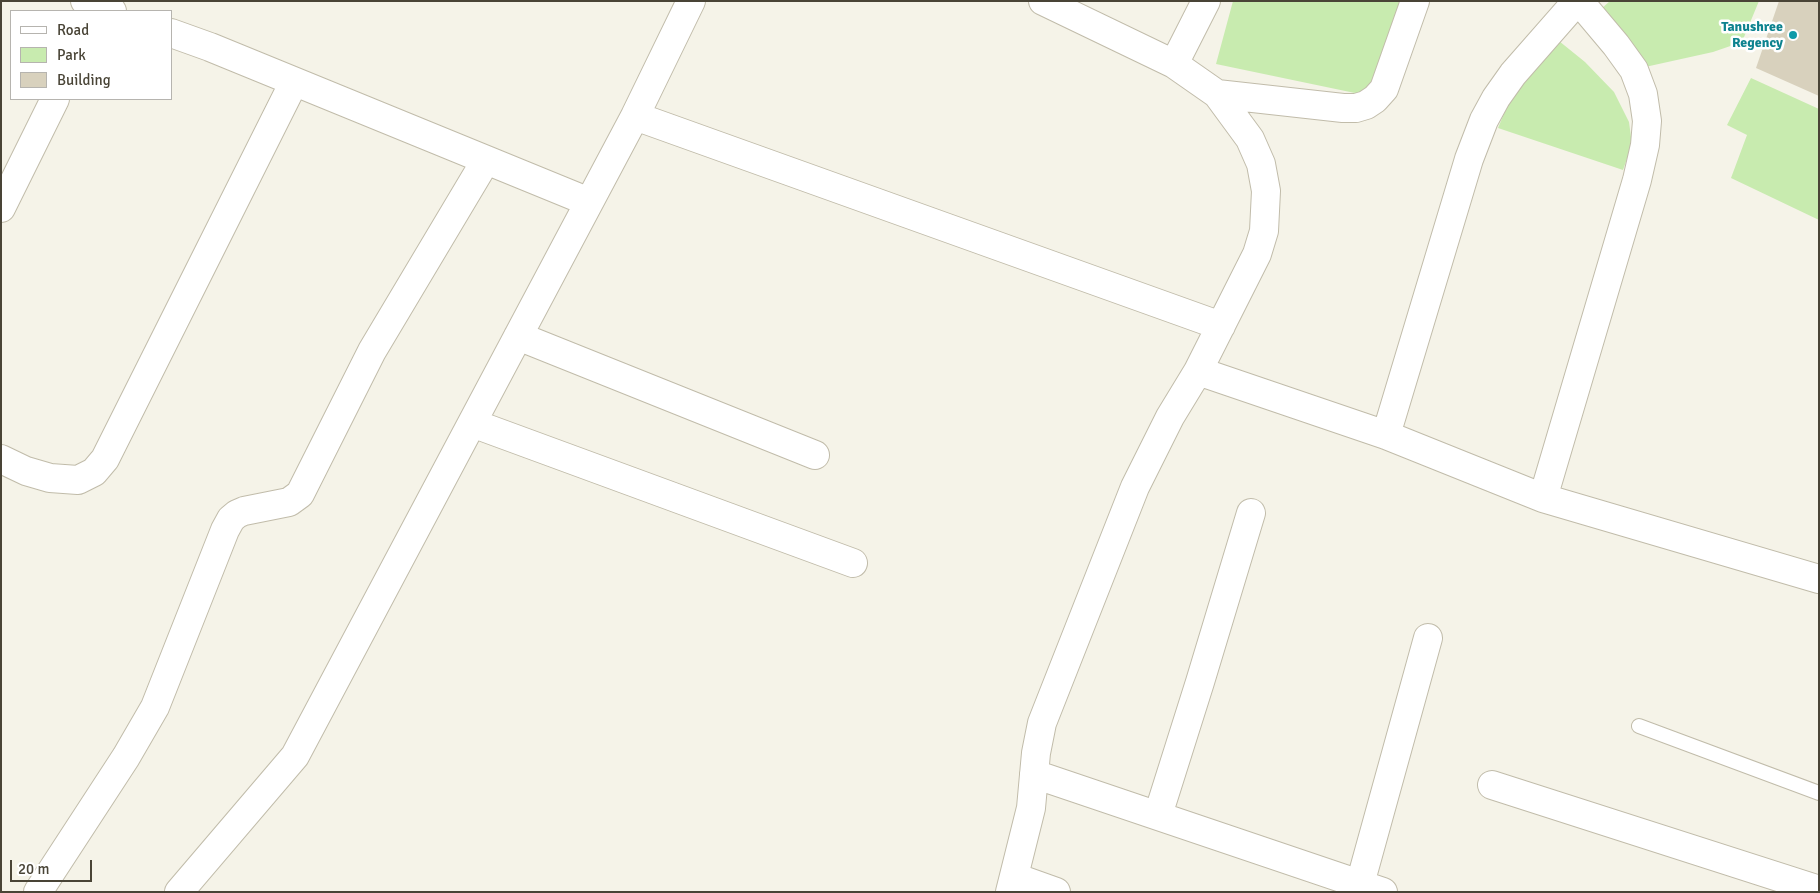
<!DOCTYPE html>
<style>
body{margin:0}
#map{position:relative;width:1820px;height:893px;overflow:hidden;background:#f5f3e8;font-family:Signika,sans-serif}
canvas{display:block}
.frame{position:absolute;inset:0;border:2px solid #494436;pointer-events:none}
.legend{position:absolute;left:10px;top:10px;width:162px;height:90px;box-sizing:border-box;background:#fff;border:1px solid #b6b4af;margin:0;padding:6px 9px;list-style:none;font-size:15px;color:#494436}
.legend li{display:flex;align-items:center;gap:10px;height:25px}
.legend b{width:25px;border:1px solid #b6b4af}
.scale{position:absolute;left:10px;top:860px;width:82px;height:22px;box-sizing:border-box;border:2px solid #494436;border-top:0;padding-left:6px;font-size:15px;line-height:18px;white-space:nowrap;color:#494436;-webkit-text-stroke:4px #fff;paint-order:stroke}
</style>
<div id="map">
<canvas width="1820" height="893"></canvas>
<div class="frame"></div>
<ul class="legend">
<li><b style="height:6px;background:#fff"></b>Road</li>
<li><b style="height:14px;background:#c8ebaf"></b>Park</li>
<li><b style="height:14px;background:#d8d1bd"></b>Building</li>
</ul>
<div class="scale">20 m</div>
</div>
<script>
const ctx = document.querySelector('canvas').getContext('2d');
ctx.lineJoin = 'round';
function paint(path, color) {
  ctx.fillStyle = color;
  ctx.fill(path, 'evenodd');
}
function toPath(rows) {
  const path = new Path2D();
  for (const r of rows) {
    path.moveTo(r[0], r[1]);
    for (let i = 2; i < r.length; i += 2) path.lineTo(r[i], r[i + 1]);
  }
  return path;
}
function trace(path, color, width, dash) {
  ctx.strokeStyle = color;
  ctx.lineWidth = width;
  ctx.lineCap = dash ? 'butt' : 'round';
  ctx.setLineDash(dash || []);
  ctx.stroke(path);
}
function label(font, color, halo, rows, align = 'center') {
  ctx.font = font + ' Signika,sans-serif';
  ctx.lineWidth = 5;
  ctx.setLineDash([]);
  ctx.textBaseline = 'middle';
  ctx.strokeStyle = halo;
  ctx.fillStyle = color;
  for (const [text, x, y, turn = 0] of rows) {
    ctx.save();
    ctx.translate(x, y);
    ctx.rotate((+turn || 0) * Math.PI / 180);
    ctx.textAlign = isNaN(turn) ? turn : align;
    if (halo) ctx.strokeText(text, 0, 0);
    ctx.fillText(text, 0, 0);
    ctx.restore();
  }
}
const green = toPath([
 [1233,1,1405,1,1374,97,1216,64],
 [1610,1,1759,1,1742,42,1713,52,1636,69,1601,9],
 [1559,41,1585,62,1614,92,1629,122,1632,144,1623,170,1498,128,1513,92],
 [1751,78,1819,109,1819,220,1731,178,1747,135,1727,125]
]);
const building = toPath([
 [1779,1,1819,1,1819,96,1756,68]
]);
const lane = toPath([
 [1639,726,1819,793]
]);
const street = toPath([
 [85,1,112,11],
 [171,33,210,47,589,202],
 [1174,64,1206,1],
 [1217,94,1343,108,1356,108,1366,105,1375,99,1384,89,1415,1],
 [635,116,1221,326],
 [1,208,55,99],
 [518,336,815,455],
 [1198,371,1386,435,1543,498,1637,180,1645,145,1647,121,1643,94,1634,70,1616,45,1579,1],
 [472,423,853,563],
 [1386,435,1469,159,1484,120,1496,98,1513,74,1577,1],
 [1,459,26,471,50,478,78,480,94,472,105,459,294,82],
 [1543,498,1819,579],
 [1034,774,1383,892],
 [1492,785,1819,890],
 [1158,815,1200,682,1251,513],
 [1014,877,1056,892],
 [1360,884,1428,638],
 [38,892,126,757,155,707,225,530,231,519,237,514,244,511,289,502,300,494,372,351,486,160],
 [179,892,295,756,635,116,691,1],
 [1010,892,1031,808,1036,753,1042,723,1135,487,1170,417,1198,371,1257,254,1264,231,1266,191,1261,164,1250,139,1217,94,1174,64,1043,1]
]);
const markers = [
 [1793,35,5,"#0f9aa8"]
];
const cultureNames = [
 ["Tanushree",1783,27],
 ["Regency",1783,43]
];
paint(green, '#c8ebaf');
paint(building, '#d8d1bd');
trace(lane, '#c1bcaa', 16);
trace(street, '#c1bcaa', 30);
trace(lane, '#fff', 14);
trace(street, '#fff', 28);
for (const [x, y, r, color] of markers) {
  const dot = new Path2D();
  dot.arc(x, y, r, 0, 2 * Math.PI);
  ctx.fillStyle = color;
  ctx.fill(dot);
  trace(dot, '#fff', 2);
}
label('bold 14px', '#0d838f', '#fff', cultureNames, 'right');
</script>
